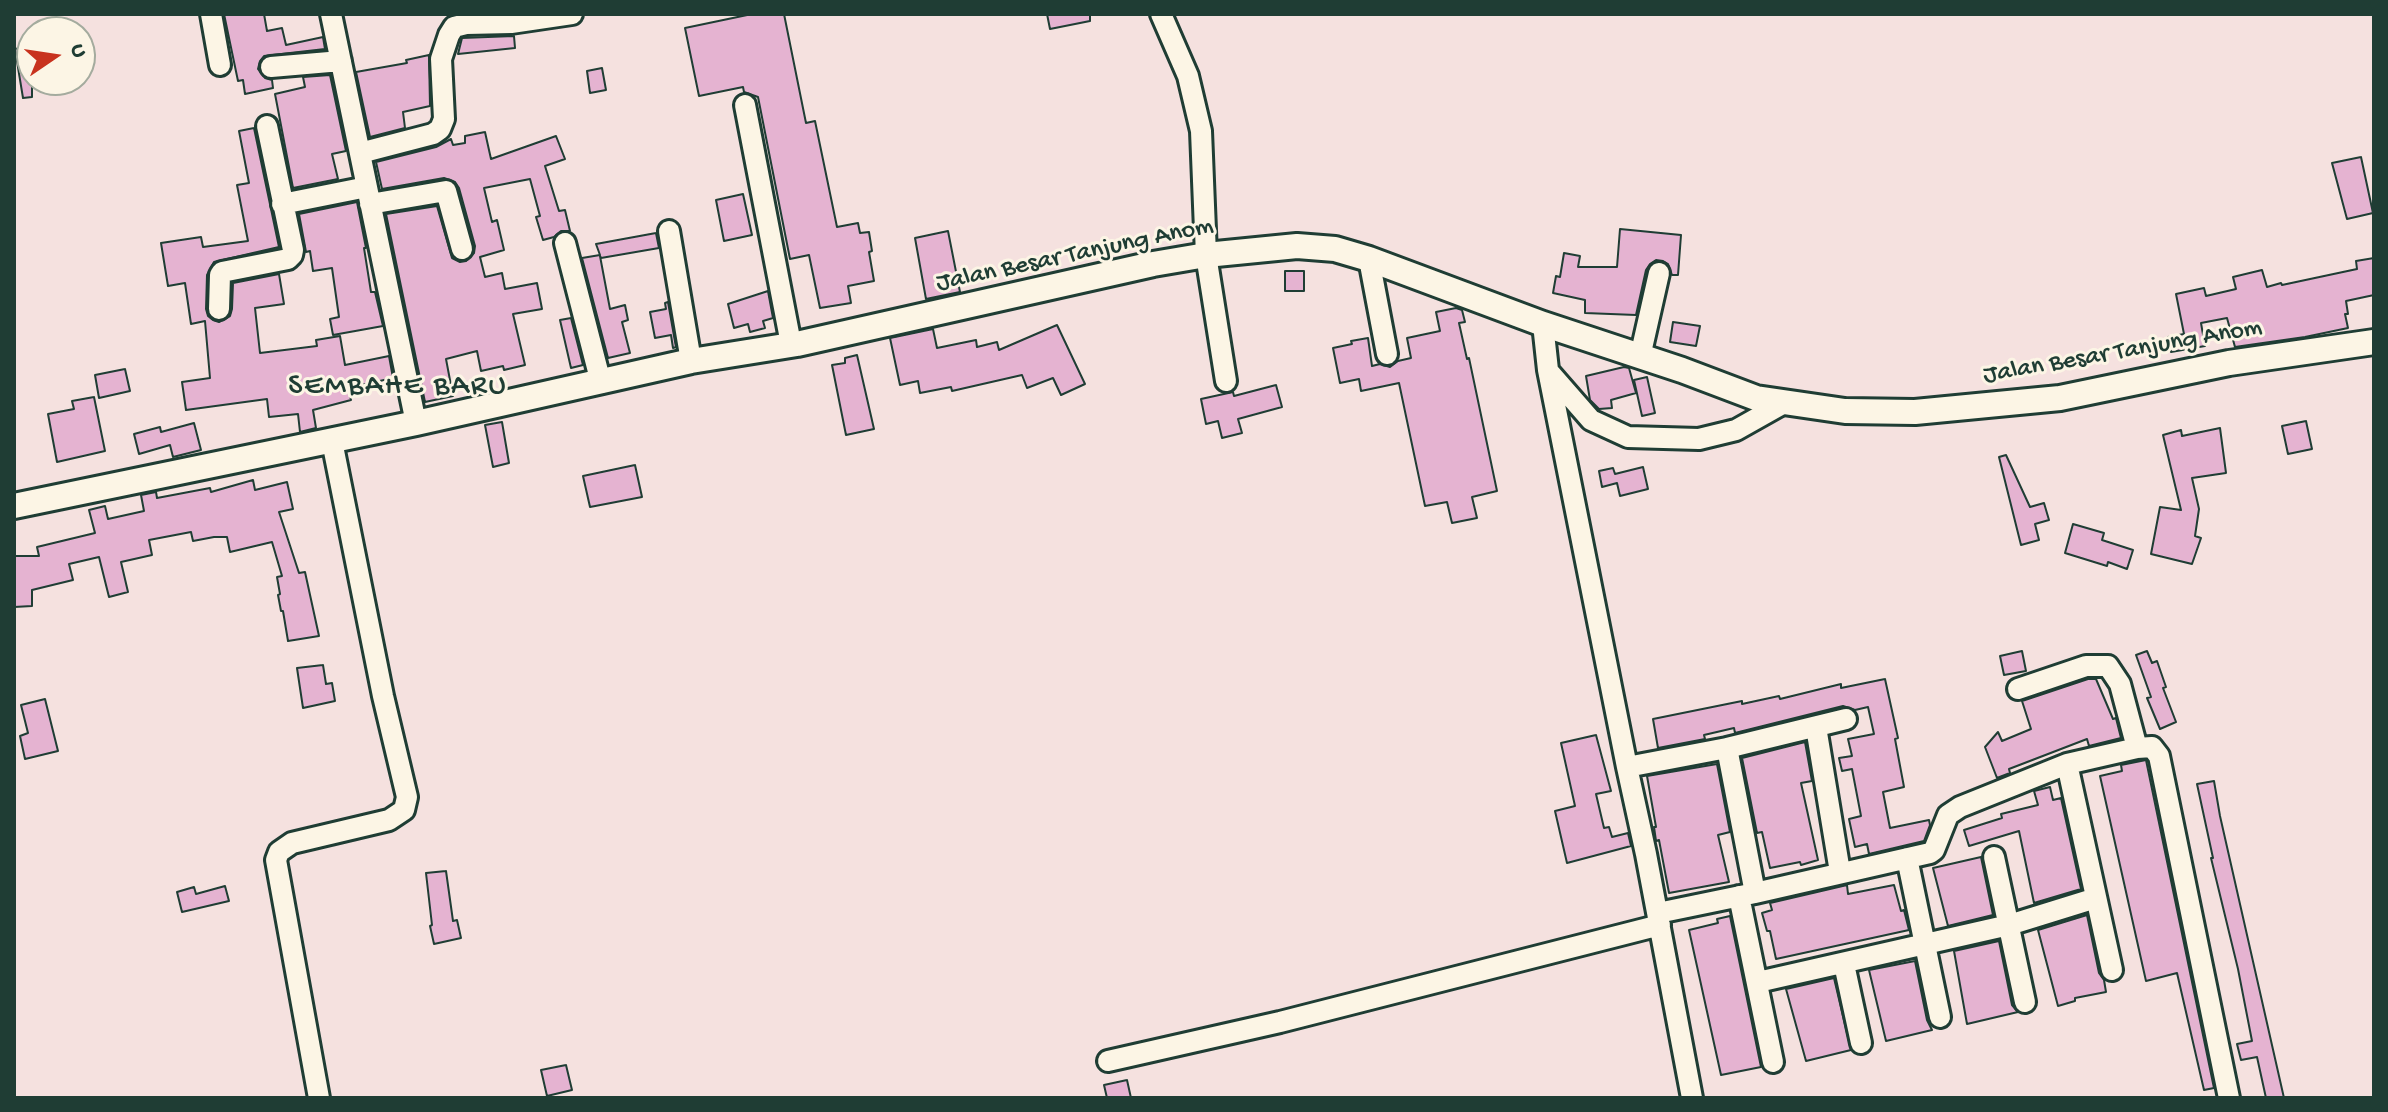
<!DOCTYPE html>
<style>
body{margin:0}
#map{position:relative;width:2388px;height:1112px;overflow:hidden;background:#f5e1df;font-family:"Gochi Hand",sans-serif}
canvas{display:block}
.frame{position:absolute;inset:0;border:16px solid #1f3d34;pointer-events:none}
.north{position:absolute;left:16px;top:16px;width:80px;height:80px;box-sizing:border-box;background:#fcf5e5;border:2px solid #a4ab9e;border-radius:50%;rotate:77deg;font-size:22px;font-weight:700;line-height:32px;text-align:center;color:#1f3d34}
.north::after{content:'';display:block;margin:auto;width:28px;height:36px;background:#c8321e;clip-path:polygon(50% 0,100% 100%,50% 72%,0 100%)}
</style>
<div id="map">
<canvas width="2388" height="1112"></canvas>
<div class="frame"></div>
<div class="north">U</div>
</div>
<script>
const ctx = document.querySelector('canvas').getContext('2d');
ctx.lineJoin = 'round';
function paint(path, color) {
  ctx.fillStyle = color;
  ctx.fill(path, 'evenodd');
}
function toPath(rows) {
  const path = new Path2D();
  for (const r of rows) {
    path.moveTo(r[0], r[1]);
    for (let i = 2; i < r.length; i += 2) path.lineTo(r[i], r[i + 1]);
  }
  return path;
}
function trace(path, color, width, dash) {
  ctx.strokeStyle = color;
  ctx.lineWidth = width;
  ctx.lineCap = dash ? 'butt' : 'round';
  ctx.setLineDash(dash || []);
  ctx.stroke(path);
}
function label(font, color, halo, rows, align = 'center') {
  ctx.font = font + ' "Gochi Hand",sans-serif';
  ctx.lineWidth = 6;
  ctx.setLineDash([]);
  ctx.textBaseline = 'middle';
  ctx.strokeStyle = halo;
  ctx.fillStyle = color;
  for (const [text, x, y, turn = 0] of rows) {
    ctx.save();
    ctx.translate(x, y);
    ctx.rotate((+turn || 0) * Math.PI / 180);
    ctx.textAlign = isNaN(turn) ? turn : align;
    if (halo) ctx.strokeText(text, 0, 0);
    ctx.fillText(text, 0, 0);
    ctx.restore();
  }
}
const building = toPath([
 [224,14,264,14,267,31,282,28,286,45,323,37,325,49,264,56,260,61,258,69,265,78,272,80,273,88,245,94,243,80,238,81,224,14],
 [752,14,784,14,806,123,815,121,837,227,858,223,860,233,869,232,872,251,869,252,874,281,848,286,851,303,820,308,809,255,790,259,758,97,744,92,743,87,699,96,685,28,752,14],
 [1047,14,1090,14,1090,21,1050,29,1047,14],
 [514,36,515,48,458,54,462,38,514,36],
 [32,46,32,97,23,98,15,49,32,46],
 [429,55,430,106,403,112,405,128,370,137,356,72,407,63,406,60,429,55],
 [602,68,606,90,590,93,587,71,602,68],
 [330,75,346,151,332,154,338,179,293,188,275,94,305,87,303,77,330,75],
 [254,128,279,247,214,262,207,275,206,309,208,316,213,320,219,322,230,316,232,309,233,283,279,274,284,304,255,308,260,353,317,346,316,340,340,336,345,365,389,356,393,378,348,388,351,400,313,410,316,428,300,432,298,414,269,417,267,399,186,410,182,382,210,378,205,321,191,324,185,283,168,286,161,243,201,237,203,247,248,241,237,185,249,183,239,131,254,128],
 [485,132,491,159,556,136,565,159,545,166,559,211,565,210,570,231,561,231,554,237,543,240,536,217,540,216,530,179,484,188,492,222,497,220,504,250,480,257,485,277,502,273,505,289,537,283,542,309,513,314,525,365,504,370,503,366,481,371,477,351,446,359,453,396,425,402,386,214,437,206,452,258,460,262,466,261,474,253,475,246,459,188,455,182,444,178,382,189,376,162,436,147,451,139,453,145,465,143,465,136,485,132],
 [2361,157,2373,213,2347,219,2332,163,2361,157],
 [743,194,752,235,724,241,716,200,743,194],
 [357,202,366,248,364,248,371,292,375,292,383,326,333,335,330,319,339,317,332,268,313,271,310,251,306,252,299,214,357,202],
 [1620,229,1681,235,1678,275,1672,275,1668,264,1663,261,1656,260,1650,264,1646,270,1636,315,1585,313,1585,300,1553,293,1556,276,1560,277,1564,253,1580,256,1578,267,1617,267,1620,229],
 [948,231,960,292,926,299,915,238,948,231],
 [656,233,659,248,601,258,600,256,610,309,625,305,628,320,622,322,630,353,608,358,582,258,600,255,596,244,656,233],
 [2374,258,2374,295,2346,301,2348,314,2345,314,2348,328,2305,337,2235,347,2227,318,2201,323,2205,346,2171,352,2168,337,2184,334,2176,294,2204,288,2206,296,2236,289,2233,277,2262,270,2267,287,2281,283,2282,285,2357,269,2356,261,2374,258],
 [1285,271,1304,271,1304,291,1285,291,1285,271],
 [768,291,773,318,763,321,765,328,750,332,748,324,734,328,728,304,768,291],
 [668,302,676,347,673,348,671,335,655,338,650,312,666,309,665,303,668,302],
 [1456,308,1462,310,1465,322,1459,323,1467,359,1469,358,1497,491,1472,497,1477,518,1452,523,1447,502,1425,506,1399,383,1361,391,1359,379,1340,383,1333,348,1352,344,1351,341,1368,338,1372,366,1380,364,1390,367,1398,361,1411,358,1407,338,1440,331,1436,312,1456,308],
 [571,318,583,365,571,368,560,320,571,318],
 [1673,322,1700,326,1696,346,1670,342,1673,322],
 [1057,325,1085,384,1061,395,1053,378,1027,388,1022,375,952,391,951,387,920,393,918,381,900,385,890,338,933,329,937,348,976,340,977,347,997,342,999,350,1057,325],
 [857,355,874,429,846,435,832,365,845,363,845,358,857,355],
 [1624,367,1629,368,1636,393,1611,400,1612,408,1599,409,1590,400,1586,376,1624,367],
 [125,369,130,391,99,398,95,375,125,369],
 [1647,377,1655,413,1642,416,1634,380,1647,377],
 [1276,385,1282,407,1238,419,1242,433,1222,438,1218,421,1206,424,1201,399,1233,392,1234,396,1276,385],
 [94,397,105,451,57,462,48,414,74,409,72,401,94,397],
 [2306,421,2312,449,2288,454,2282,426,2306,421],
 [502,422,509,463,493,467,485,425,502,422],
 [194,423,201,450,173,457,170,445,139,454,134,434,160,427,161,432,194,423],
 [2220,428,2226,473,2192,478,2199,509,2195,536,2201,538,2192,564,2151,554,2160,507,2181,510,2163,435,2181,430,2182,436,2220,428],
 [2006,455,2030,507,2044,503,2049,520,2035,524,2039,540,2021,545,1999,457,2006,455],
 [635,465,642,497,590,507,583,476,635,465],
 [1643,467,1648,489,1620,496,1617,483,1602,487,1599,471,1613,468,1615,474,1643,467],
 [253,480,255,490,287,482,293,509,279,512,299,573,305,572,319,636,288,641,283,611,281,611,278,595,280,594,277,577,282,576,272,542,230,552,227,537,214,537,193,541,191,532,149,540,152,555,121,562,128,592,109,597,99,557,69,564,73,580,32,590,32,606,14,607,14,556,39,556,37,547,95,533,89,510,105,506,108,519,144,511,141,495,156,492,157,498,210,488,211,492,253,480],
 [2073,524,2104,533,2102,540,2133,550,2127,569,2108,562,2107,566,2065,553,2073,524],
 [2022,651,2026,671,2004,675,2000,656,2022,651],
 [2147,651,2152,663,2157,661,2166,687,2163,688,2176,722,2160,729,2147,698,2151,697,2136,655,2147,651],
 [323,665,326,684,332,683,335,701,303,708,297,668,323,665],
 [1885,679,1898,738,1895,739,1904,787,1883,792,1890,828,1929,820,1930,825,1924,841,1869,854,1867,844,1855,847,1849,819,1861,816,1852,769,1842,771,1839,758,1852,756,1848,739,1874,734,1868,707,1855,710,1843,706,1735,733,1734,728,1704,735,1705,739,1658,748,1653,719,1742,701,1742,704,1779,696,1780,699,1841,684,1841,688,1885,679],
 [2088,679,2096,679,2113,719,2116,718,2121,738,2089,746,2087,739,2009,769,2010,773,1997,778,1985,747,1998,732,2002,741,2031,729,2022,701,2088,679],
 [45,699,58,751,25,759,20,736,28,733,21,705,45,699],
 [1596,735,1611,791,1596,794,1604,828,1609,827,1612,837,1628,833,1631,846,1567,863,1555,811,1575,806,1561,743,1596,735],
 [1805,742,1812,781,1801,783,1818,860,1801,865,1800,862,1770,868,1762,832,1757,833,1742,758,1805,742],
 [2146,760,2214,1088,2204,1090,2177,973,2146,981,2100,776,2122,771,2121,765,2146,760],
 [1717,764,1730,832,1718,835,1729,882,1669,893,1659,840,1656,841,1654,827,1656,827,1647,776,1717,764],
 [2214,781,2220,816,2284,1098,2266,1098,2257,1057,2241,1060,2237,1044,2252,1041,2238,969,2211,858,2213,858,2197,784,2214,781],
 [2050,787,2053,800,2061,798,2081,889,2034,903,2019,831,1969,846,1964,830,2002,818,2001,814,2038,805,2034,791,2050,787],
 [1981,857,1993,915,1948,926,1933,868,1981,857],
 [446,871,453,921,457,920,461,938,434,944,430,926,432,925,426,873,446,871],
 [1847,885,1848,894,1894,885,1901,911,1904,910,1909,930,1776,959,1770,931,1767,931,1762,913,1772,910,1770,903,1847,885],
 [225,886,229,901,182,912,177,892,194,887,196,894,225,886],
 [2087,915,2099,973,2104,980,2106,992,2075,998,2075,1001,2058,1006,2038,930,2087,915],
 [1730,916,1761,1067,1721,1075,1689,930,1718,923,1717,919,1730,916],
 [1999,941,2012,1005,2018,1012,1967,1024,1954,951,1999,941],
 [1915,961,1927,1020,1932,1030,1886,1041,1869,970,1915,961],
 [1834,978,1851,1050,1806,1061,1786,989,1834,978],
 [566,1065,572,1090,547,1096,541,1070,566,1065],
 [1127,1080,1131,1098,1107,1098,1104,1085,1127,1080]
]);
const minor = toPath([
 [211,14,220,65],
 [331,14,416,423],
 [1161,14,1188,76,1201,131,1206,255,1226,381],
 [271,67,341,61],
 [745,105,791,344],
 [360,153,433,134,440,129,444,119,441,59,449,35,454,27,466,24,511,23,572,14],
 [282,204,367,187],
 [370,204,446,191,462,249],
 [669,231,691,361],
 [565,243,601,383],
 [1369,259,1387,354],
 [219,309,220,275,222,272,288,259,292,255,293,250,267,126],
 [1543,324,1548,370,1627,767,1646,854,1692,1098],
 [1640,357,1659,273],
 [1550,373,1591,420,1628,437,1699,439,1736,430,1784,403],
 [2018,689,2086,666,2108,666,2120,684,2137,748],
 [1816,727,1840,872],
 [1727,748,1846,719],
 [2067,764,2112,970],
 [1627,767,1727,748,1755,893,1658,913],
 [1994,857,2025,1002],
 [1907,858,1940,1017],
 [1755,893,1930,853,1934,850,1948,815,1960,807,2067,764,2137,748,2152,747,2159,756,2229,1098],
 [1739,896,1773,1062],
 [1844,964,1861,1043],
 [1758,982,2009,925,2096,898],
 [1108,1061,1280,1022,1660,925],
 [319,1098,276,860,279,852,292,843,389,820,404,810,407,797,383,696,332,441]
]);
const major = toPath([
 [14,506,416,423,691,361,797,344,1153,264,1206,255,1297,246,1335,249,1369,259,1543,324,1682,370,1756,398,1845,411,1915,412,2060,398,2229,363,2374,342]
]);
const streetNames = [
 ["Jalan Besar Tanjung Anom",1075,256,-12],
 ["Jalan Besar Tanjung Anom",2123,353,-10]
];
const quarterNames = [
 ["SEMBAHE BARU",398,388]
];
paint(building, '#e5b3d1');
trace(building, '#1f3d34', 2);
trace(minor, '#1f3d34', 26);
trace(major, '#1f3d34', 30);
trace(minor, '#fcf5e5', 20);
trace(major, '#fcf5e5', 24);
label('26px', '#1f3d34', '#fcf5e5', streetNames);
ctx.letterSpacing = '2px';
label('30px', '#1f3d34', '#fcf5e5', quarterNames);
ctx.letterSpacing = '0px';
</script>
